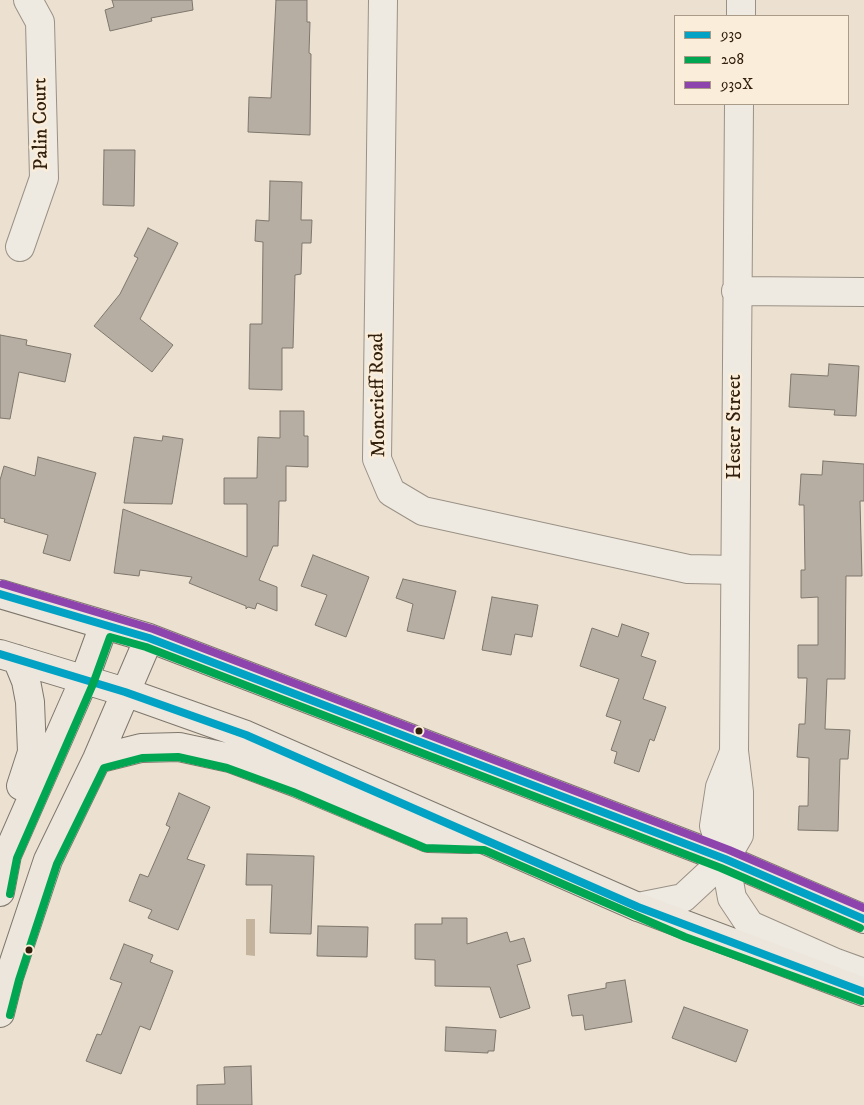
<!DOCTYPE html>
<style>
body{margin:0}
#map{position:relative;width:864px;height:1105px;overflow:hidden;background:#ece1d1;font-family:"IM FELL DW Pica",serif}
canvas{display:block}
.legend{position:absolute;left:674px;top:15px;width:175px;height:90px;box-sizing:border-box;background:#faedda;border:1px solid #aa9b88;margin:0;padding:6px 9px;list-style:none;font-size:15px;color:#32200d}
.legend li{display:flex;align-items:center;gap:10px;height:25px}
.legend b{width:25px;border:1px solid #aa9b88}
</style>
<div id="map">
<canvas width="864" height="1105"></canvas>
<ul class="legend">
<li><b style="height:6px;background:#02a2c4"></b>930</li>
<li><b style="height:6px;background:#00a651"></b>208</li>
<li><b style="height:6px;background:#8e44ad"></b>930X</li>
</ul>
</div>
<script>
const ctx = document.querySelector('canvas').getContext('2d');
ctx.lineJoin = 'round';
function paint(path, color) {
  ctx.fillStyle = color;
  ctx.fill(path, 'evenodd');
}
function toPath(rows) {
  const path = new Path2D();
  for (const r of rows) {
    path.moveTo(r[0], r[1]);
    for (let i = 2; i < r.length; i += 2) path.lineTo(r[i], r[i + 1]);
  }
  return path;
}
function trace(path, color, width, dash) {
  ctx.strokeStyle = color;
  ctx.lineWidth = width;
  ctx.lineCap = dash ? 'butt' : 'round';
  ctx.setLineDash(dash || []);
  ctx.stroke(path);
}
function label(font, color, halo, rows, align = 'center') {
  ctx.font = font + ' "IM FELL DW Pica",serif';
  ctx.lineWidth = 5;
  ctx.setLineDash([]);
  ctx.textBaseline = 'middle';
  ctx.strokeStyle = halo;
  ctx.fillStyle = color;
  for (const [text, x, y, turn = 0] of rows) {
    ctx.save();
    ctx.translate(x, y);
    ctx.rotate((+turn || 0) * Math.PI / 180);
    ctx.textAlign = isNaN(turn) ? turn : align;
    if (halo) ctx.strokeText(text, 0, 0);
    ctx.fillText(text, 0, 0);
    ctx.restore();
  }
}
const water = toPath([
 [246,919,255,919,255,956,246,955]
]);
const building = toPath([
 [112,0,192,0,193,10,151,18,152,21,110,31,105,10,114,7,112,0],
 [276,0,307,0,307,22,310,22,309,53,311,54,310,135,248,132,249,97,271,98,276,0],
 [104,150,135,150,134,206,103,205,104,150],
 [270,181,302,182,301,220,312,220,311,243,302,243,301,274,295,275,293,348,282,348,282,390,249,389,250,324,262,324,263,242,255,241,256,220,269,221,270,181],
 [148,228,178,243,140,319,173,345,152,372,94,326,120,294,138,258,134,256,148,228],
 [0,335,27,340,26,345,71,354,65,382,19,372,10,419,0,418,0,335],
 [829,364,859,366,856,416,834,415,835,410,789,407,791,374,828,376,829,364],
 [280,411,304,411,304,436,308,436,308,467,286,466,286,501,279,501,278,546,273,546,259,580,277,587,277,611,257,603,255,609,248,607,246,609,246,606,189,583,192,577,140,570,139,576,114,573,123,509,247,557,247,504,224,504,224,478,257,478,258,437,280,438,280,411],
 [163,436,183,439,172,504,124,503,134,437,162,441,163,436],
 [38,457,96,473,70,561,43,553,48,535,4,522,5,519,0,518,0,480,4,466,35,476,38,457],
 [823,461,864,464,864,501,860,501,862,576,846,576,845,679,827,679,825,729,850,730,848,759,840,759,838,831,798,830,799,806,808,806,809,758,797,757,799,724,805,724,807,678,798,678,798,645,818,645,818,597,801,598,801,570,805,570,804,505,799,505,801,474,822,475,823,461],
 [313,555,369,577,346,637,315,625,327,595,301,586,313,555],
 [403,579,456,591,444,639,407,631,413,604,396,598,403,579],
 [492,597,538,605,532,637,515,634,511,655,482,650,492,597],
 [622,624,649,633,641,656,656,661,643,699,666,707,654,741,650,739,639,772,614,763,617,752,611,750,621,721,606,716,619,679,580,666,592,628,618,637,622,624],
 [179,793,210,807,187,859,205,865,178,930,148,918,152,910,129,901,140,874,148,877,170,827,166,825,179,793],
 [247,854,314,856,311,934,270,933,272,885,246,885,247,854],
 [442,918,467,918,467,944,507,932,510,942,524,938,531,961,517,965,530,1008,500,1018,490,987,435,986,435,960,415,959,415,924,442,924,442,918],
 [318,926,368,927,367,957,317,956,318,926],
 [124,944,153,955,150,962,173,971,150,1030,140,1026,121,1074,86,1061,97,1034,101,1035,122,983,110,979,124,944],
 [625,980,632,1022,585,1030,583,1015,572,1016,568,995,606,988,606,983,625,980],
 [684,1007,748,1030,736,1062,672,1038,684,1007],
 [446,1027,496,1030,494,1051,488,1051,488,1053,445,1051,446,1027],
 [251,1066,252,1105,197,1105,197,1085,225,1084,224,1067,251,1066]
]);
const minor = toPath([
 [383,0,377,459,391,492,423,511,688,569,735,570],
 [741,16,741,0],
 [20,247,44,178,40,22,28,0],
 [736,291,864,292],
 [734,752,720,787,714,826,725,859,732,898,750,925,836,963,864,973],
 [638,907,683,898,725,859,739,835,739,792,734,751,739,104]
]);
const major = toPath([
 [0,594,149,638,725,859,864,919],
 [0,654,125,692,246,735,638,907,864,992],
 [17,659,26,681,30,702,32,752,21,786],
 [97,759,141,748,179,747,230,758,297,783,428,838,469,839],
 [0,892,7,855,84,680,104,625],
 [0,1013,9,977,48,860,97,759,149,638]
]);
const bus1 = toPath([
 [0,594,149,638,725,859,864,919],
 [0,654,125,692,246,735,638,907,864,992]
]);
const bus2 = toPath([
 [10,894,17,858,93,684,110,637,146,647,721,868,860,928],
 [10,1015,19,980,57,864,104,768,142,758,178,757,227,768,293,792,425,848,484,850,685,937,861,1001]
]);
const bus3 = toPath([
 [3,584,153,629,729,850,864,908]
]);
const markers = [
 [419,731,4.5,"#32200d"],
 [29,950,4.5,"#32200d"]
];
const streetNames = [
 ["Palin Court",42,124,-91],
 ["Moncrieff Road",379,395,-91],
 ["Hester Street",736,427,-90]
];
paint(water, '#c5b49d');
paint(building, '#b6aea2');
trace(building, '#7f776c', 1);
trace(minor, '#9a9186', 30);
trace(major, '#7f776c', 30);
trace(minor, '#efeae1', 28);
trace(major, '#ece6dd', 28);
trace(bus1, '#02a2c4', 8);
trace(bus2, '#00a651', 8);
trace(bus3, '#8e44ad', 8);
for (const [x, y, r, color] of markers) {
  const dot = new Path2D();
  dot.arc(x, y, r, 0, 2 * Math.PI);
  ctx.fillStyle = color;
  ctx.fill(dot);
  trace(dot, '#faedda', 2);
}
label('20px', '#32200d', '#faedda', streetNames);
</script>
